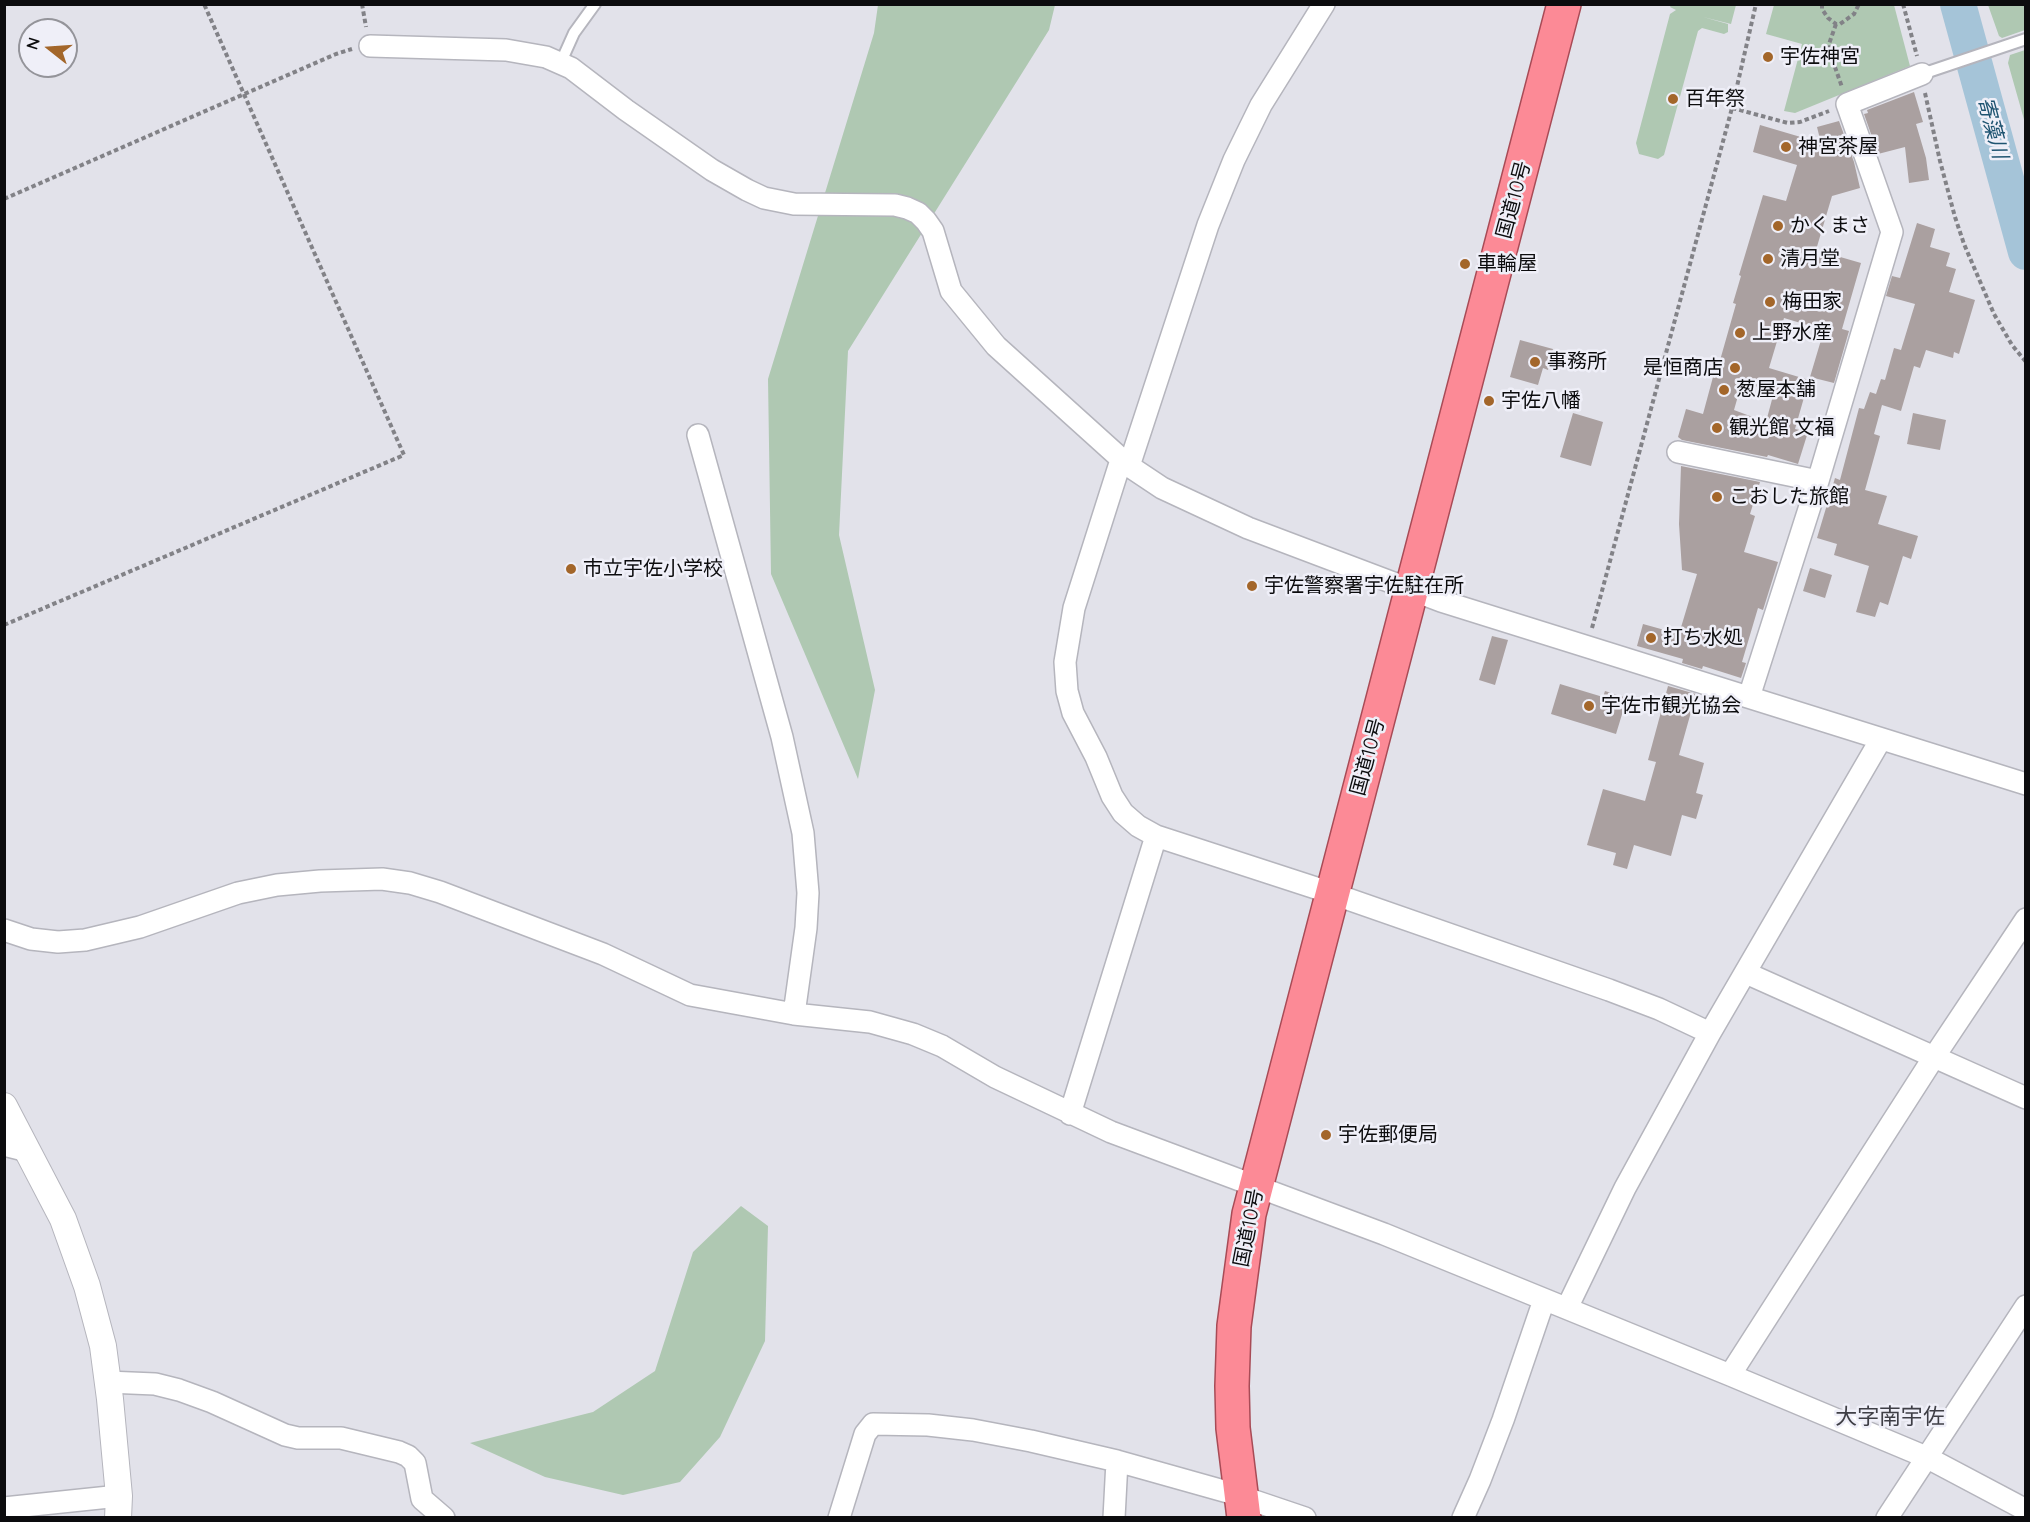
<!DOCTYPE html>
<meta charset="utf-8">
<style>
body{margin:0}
#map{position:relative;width:2030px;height:1522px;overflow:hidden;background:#e2e2ea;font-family:Quicksand,sans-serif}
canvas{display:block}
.frame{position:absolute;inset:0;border:6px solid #0c0c0e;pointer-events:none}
.north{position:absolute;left:18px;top:18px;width:60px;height:60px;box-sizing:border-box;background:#efeff8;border:2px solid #94949a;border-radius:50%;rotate:287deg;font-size:16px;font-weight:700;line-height:24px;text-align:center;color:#0c0c0e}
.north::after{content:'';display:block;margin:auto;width:21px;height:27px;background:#a3662a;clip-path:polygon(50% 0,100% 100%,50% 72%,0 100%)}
</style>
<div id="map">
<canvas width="2030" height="1522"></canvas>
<div class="frame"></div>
<div class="north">N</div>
</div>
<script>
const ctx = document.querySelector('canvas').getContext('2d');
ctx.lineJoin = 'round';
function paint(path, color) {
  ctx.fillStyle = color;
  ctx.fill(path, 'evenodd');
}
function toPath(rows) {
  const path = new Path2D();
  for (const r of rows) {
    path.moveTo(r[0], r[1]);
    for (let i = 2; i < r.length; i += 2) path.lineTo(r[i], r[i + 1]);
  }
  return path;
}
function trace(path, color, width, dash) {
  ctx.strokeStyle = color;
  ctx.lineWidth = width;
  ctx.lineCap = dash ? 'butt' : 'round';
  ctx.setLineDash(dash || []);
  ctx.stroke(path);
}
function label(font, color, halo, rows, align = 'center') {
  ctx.font = font + ' Quicksand,"Noto Sans JP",sans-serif';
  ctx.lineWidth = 5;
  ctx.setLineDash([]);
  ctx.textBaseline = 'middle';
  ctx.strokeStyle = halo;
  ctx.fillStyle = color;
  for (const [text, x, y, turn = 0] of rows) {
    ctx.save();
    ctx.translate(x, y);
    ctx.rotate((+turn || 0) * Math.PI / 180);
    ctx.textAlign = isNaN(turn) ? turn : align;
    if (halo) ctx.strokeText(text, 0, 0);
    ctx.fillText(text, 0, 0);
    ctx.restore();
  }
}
const green = toPath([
 [878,5,1055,5,1049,30,848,351,839,535,875,690,858,779,771,574,768,379,874,33],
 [1671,5,1736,5,1731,24,1703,17,1728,24,1728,32,1724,34,1702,28,1698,31,1664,155,1658,159,1639,154,1636,143,1670,14,1676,10,1670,7],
 [1774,5,1894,5,1910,66,1795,113,1784,111,1802,44,1766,34],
 [1988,5,2025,5,2025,30,2002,38,1999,36],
 [2025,50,2026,50,2025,123,2008,63,2010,55],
 [741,1206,768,1226,765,1341,720,1437,680,1482,623,1495,545,1477,470,1443,593,1412,655,1371,693,1252]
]);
const river = toPath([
 [1958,4,2026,252]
]);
const building = toPath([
 [1914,92,1923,122,1916,124,1926,158,1929,180,1909,183,1905,147,1878,154,1864,114,1868,113,1867,110],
 [1839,121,1854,162,1860,188,1832,196,1816,250,1861,263,1842,329,1849,331,1834,383,1810,377,1824,330,1784,318,1769,368,1809,380,1795,429,1808,432,1798,464,1768,455,1767,457,1682,440,1678,437,1686,409,1703,414,1713,377,1715,378,1736,304,1733,303,1741,276,1739,275,1763,195,1786,201,1797,165,1753,152,1760,125,1821,143,1817,127],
 [1742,382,1774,392,1766,422,1734,410],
 [1917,223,1935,229,1930,247,1950,253,1946,266,1956,269,1949,292,1975,300,1959,354,1954,352,1953,358,1926,350,1920,368,1914,366,1901,411,1882,405,1874,434,1880,436,1865,490,1887,496,1878,524,1918,536,1911,559,1903,556,1888,605,1880,602,1875,617,1856,612,1869,566,1834,555,1837,544,1817,538,1835,478,1840,480,1859,408,1864,409,1870,392,1876,394,1881,379,1885,380,1894,348,1901,350,1915,304,1886,296,1892,276,1900,278],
 [1520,340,1553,349,1548,370,1543,368,1538,385,1510,377],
 [1573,413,1603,422,1591,466,1560,457],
 [1913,413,1946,420,1940,450,1907,444],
 [1681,466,1760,482,1750,514,1755,516,1744,552,1778,562,1763,610,1758,608,1742,662,1746,663,1741,678,1703,666,1702,669,1682,663,1683,659,1637,646,1643,624,1679,634,1697,574,1682,570,1679,524],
 [1810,568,1832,575,1825,598,1803,591],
 [1492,636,1508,640,1495,685,1479,680],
 [1560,684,1603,697,1605,691,1627,698,1616,734,1551,714],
 [1668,686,1696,694,1679,755,1704,763,1696,793,1703,795,1696,819,1682,815,1671,856,1634,845,1627,869,1613,865,1616,853,1587,845,1603,789,1645,801,1656,762,1648,760]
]);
const path = toPath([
 [362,4,366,27],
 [1822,4,1822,9,1828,18,1836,24,1840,24,1854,14,1859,4],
 [1903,4,1917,56],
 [1836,24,1829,44,1830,53,1842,87],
 [1925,93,1940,161,1955,217,1964,244,1994,314,2012,345,2026,362],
 [1732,108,1788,123,1800,122,1829,111],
 [4,199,336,54,352,49],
 [4,625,404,455,204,4],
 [1592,628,1732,108,1756,4]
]);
const service = toPath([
 [561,62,574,33,595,4],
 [1922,74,2026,39]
]);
const minor = toPath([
 [370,46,506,50,546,57,571,68,626,110,712,170,747,190,764,198,794,204,895,205,907,208,918,213,926,221,933,231,951,291,996,346,1129,466,1162,488,1248,528,1441,601,2026,784],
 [698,435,782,737,803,833,808,893,806,928,794,1014],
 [1678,452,1818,481],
 [1121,460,1074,608,1065,662,1067,691,1073,713,1096,757,1112,796,1123,813,1138,826,1156,836,1322,890,1609,990,1659,1009,1710,1033],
 [1129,466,1208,225,1234,160,1261,105,1324,4],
 [1749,697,1818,481,1892,232,1847,104,1922,74],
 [4,930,31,939,58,942,85,940,140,927,238,893,277,885,320,881,382,879,410,883,440,892,603,954,690,995,794,1014,870,1022,913,1034,942,1046,995,1077,1111,1132,1384,1234,1730,1375,1926,1457,2026,1510],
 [1746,973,2026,1098],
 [1070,1114,1156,836],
 [4,1145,28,1151],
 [1567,1308,1625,1188,1710,1033,1881,739],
 [1730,1375,1934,1057,2026,919],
 [107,1382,155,1384,179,1390,212,1402,285,1435,298,1438,341,1438,399,1452,408,1456,415,1463,422,1499,444,1518],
 [4,1508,119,1496],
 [839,1518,865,1434,873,1424,928,1425,973,1430,1031,1441,1117,1461,1231,1493,1305,1518],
 [1114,1518,1117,1461],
 [1463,1518,1480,1480,1503,1420,1544,1300],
 [1887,1518,2026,1306]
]);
const tertiary = toPath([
 [4,1106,63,1219,87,1286,103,1346,110,1399,119,1496,118,1518]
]);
const trunk = toPath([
 [1244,1518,1233,1428,1232,1386,1234,1326,1249,1214,1564,4]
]);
const markers = [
 [1768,57,6,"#a3662a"],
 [1673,99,6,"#a3662a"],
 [1786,147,6,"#a3662a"],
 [1778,226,6,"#a3662a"],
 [1768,259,6,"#a3662a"],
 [1465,264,6,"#a3662a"],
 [1770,302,6,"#a3662a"],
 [1740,333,6,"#a3662a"],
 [1535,362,6,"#a3662a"],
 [1735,368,6,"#a3662a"],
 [1724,390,6,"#a3662a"],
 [1489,401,6,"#a3662a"],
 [1717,428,6,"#a3662a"],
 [1717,497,6,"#a3662a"],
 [571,569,6,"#a3662a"],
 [1252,586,6,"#a3662a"],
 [1651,638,6,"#a3662a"],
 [1589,706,6,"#a3662a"],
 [1326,1135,6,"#a3662a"]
];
const poiNames = [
 ["宇佐神宮",1780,57],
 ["百年祭",1685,99],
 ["神宮茶屋",1798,147],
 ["かくまさ",1790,226],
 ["清月堂",1780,259],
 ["車輪屋",1477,264],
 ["梅田家",1782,302],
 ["上野水産",1752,333],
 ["事務所",1547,362],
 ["是恒商店",1723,368,"right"],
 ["葱屋本舗",1736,390],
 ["宇佐八幡",1501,401],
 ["観光館 文福",1729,428],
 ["こおした旅館",1729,497],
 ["市立宇佐小学校",583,569],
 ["宇佐警察署宇佐駐在所",1264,586],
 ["打ち水処",1663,638],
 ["宇佐市観光協会",1601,706],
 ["宇佐郵便局",1338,1135]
];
const streetNames = [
 ["国道10号",1514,200,-75],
 ["国道10号",1368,757,-75],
 ["国道10号",1249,1228,-79]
];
const waterNames = [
 ["寄藻川",1992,128,75]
];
const quarterNames = [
 ["大字南宇佐",1890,1417]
];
paint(green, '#afc8b2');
trace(river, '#a5c4d8', 36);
paint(building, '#aaa0a0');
trace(service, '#b5b5bd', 14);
trace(minor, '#b5b5bd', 24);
trace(tertiary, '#b5b5bd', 28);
trace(trunk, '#a84b56', 36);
trace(path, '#828287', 4, [4.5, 3]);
trace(service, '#fff', 10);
trace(minor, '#fff', 21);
trace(tertiary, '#fff', 26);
trace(trunk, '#fc8a96', 33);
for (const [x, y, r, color] of markers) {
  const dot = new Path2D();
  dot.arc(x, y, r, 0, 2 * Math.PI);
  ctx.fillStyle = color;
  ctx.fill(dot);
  trace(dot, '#efeff8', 2);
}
label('20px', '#0c0c0e', '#efeff8', poiNames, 'left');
label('20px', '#0c0c0e', '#efeff8', streetNames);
label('italic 21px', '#1f5471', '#efeff8', waterNames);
label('22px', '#3f3f46', '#efeff8', quarterNames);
</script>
